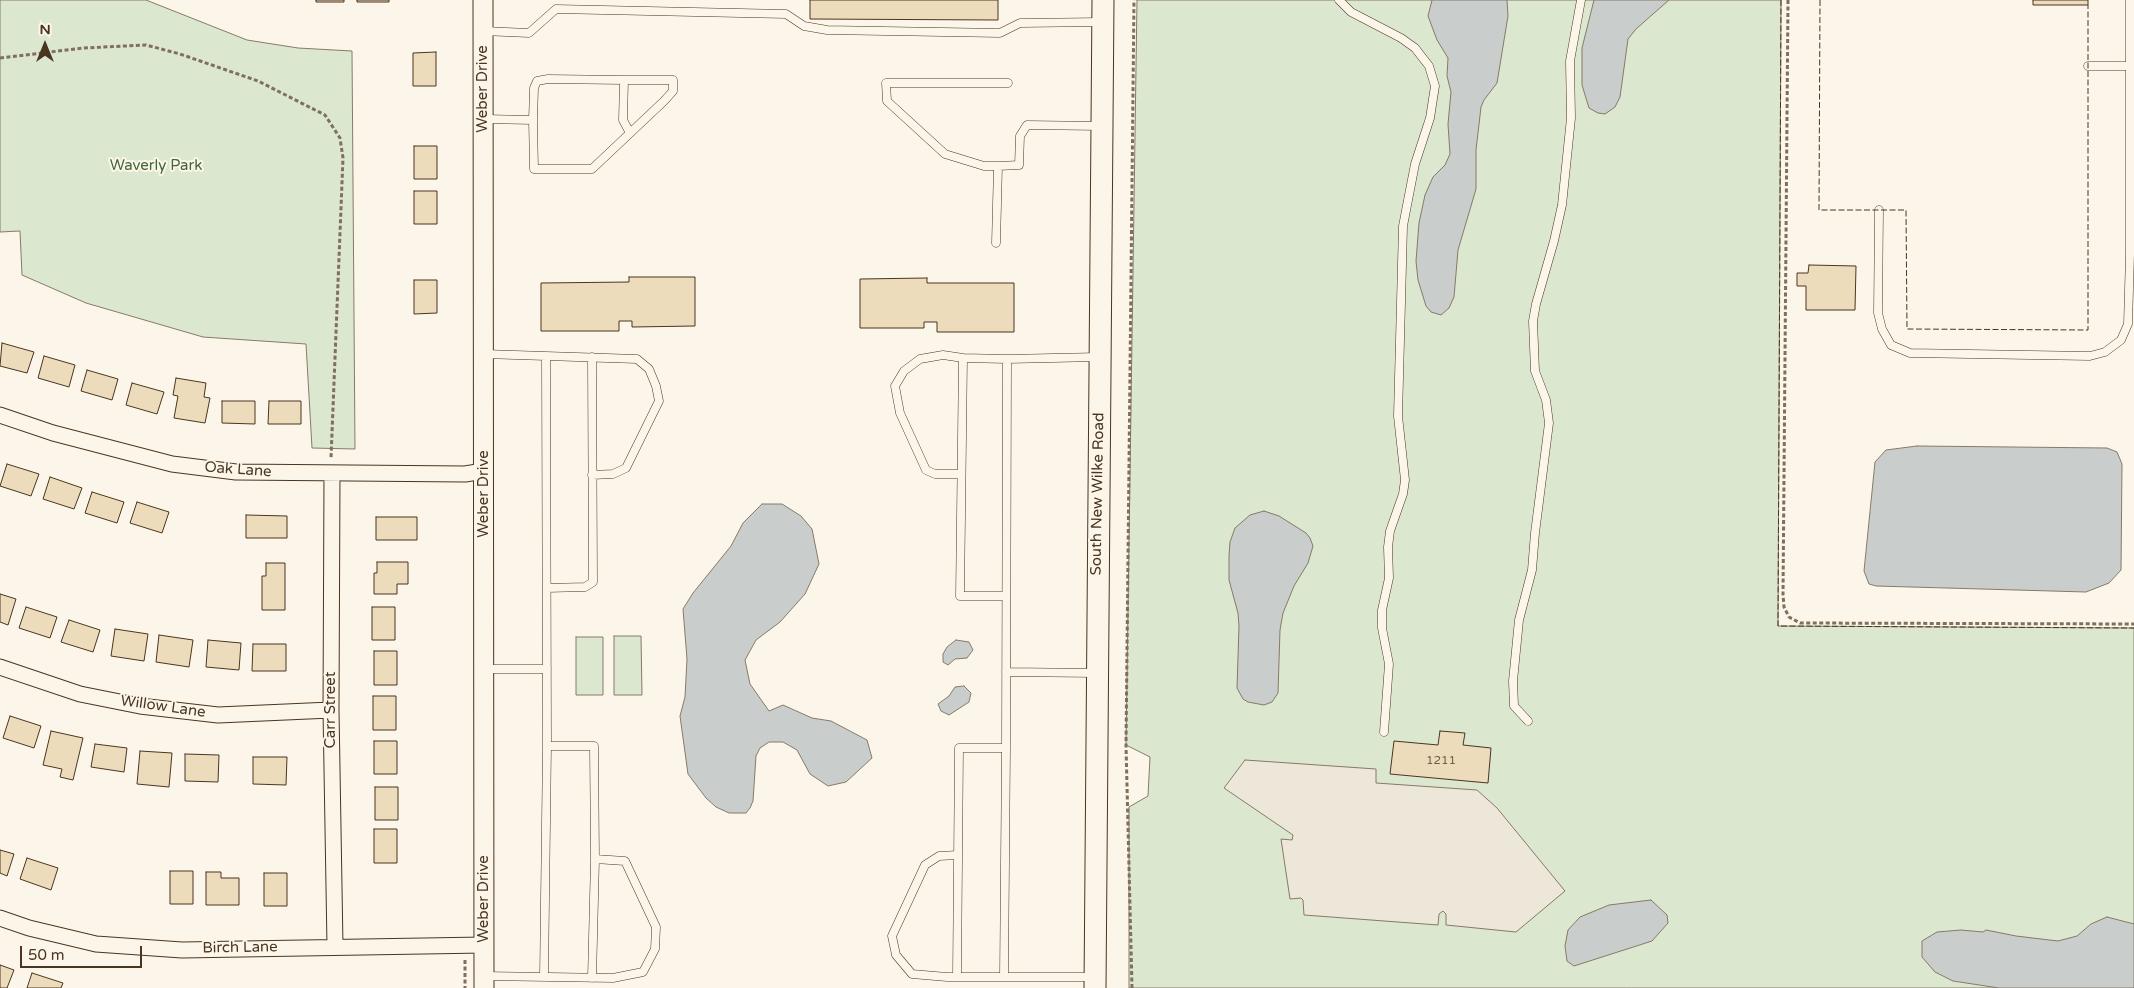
<!DOCTYPE html>
<style>
body{margin:0}
#map{position:relative;width:2134px;height:988px;overflow:hidden;background:#fbf6e9;font-family:"Varela Round",sans-serif}
canvas{display:block}
.north{position:absolute;left:20px;top:20px;width:50px;height:50px;-webkit-text-stroke:4px #fbf6e9;paint-order:stroke;rotate:0deg;font-size:14px;font-weight:700;line-height:20px;text-align:center;color:#4a3520}
.north::after{content:'';display:block;margin:auto;width:18px;height:22px;background:#4a3520;clip-path:polygon(50% 0,100% 100%,50% 72%,0 100%)}
.scale{position:absolute;left:20px;top:946px;width:122px;height:22px;box-sizing:border-box;border:2px solid #4a3520;border-top:0;padding-left:6px;font-size:15px;line-height:18px;white-space:nowrap;color:#4a3520;-webkit-text-stroke:4px #fbf6e9;paint-order:stroke}
</style>
<div id="map">
<canvas width="2134" height="988"></canvas>
<div class="north">N</div>
<div class="scale">50 m</div>
</div>
<script>
const ctx = document.querySelector('canvas').getContext('2d');
ctx.lineJoin = 'round';
function paint(path, color) {
  ctx.fillStyle = color;
  ctx.fill(path, 'evenodd');
}
function toPath(rows) {
  const path = new Path2D();
  for (const r of rows) {
    path.moveTo(r[0], r[1]);
    for (let i = 2; i < r.length; i += 2) path.lineTo(r[i], r[i + 1]);
  }
  return path;
}
function trace(path, color, width, dash) {
  ctx.strokeStyle = color;
  ctx.lineWidth = width;
  ctx.lineCap = dash ? 'butt' : 'round';
  ctx.setLineDash(dash || []);
  ctx.stroke(path);
}
function label(font, color, halo, rows, align = 'center') {
  ctx.font = font + ' "Varela Round",sans-serif';
  ctx.lineWidth = 4;
  ctx.setLineDash([]);
  ctx.textBaseline = 'middle';
  ctx.strokeStyle = halo;
  ctx.fillStyle = color;
  for (const [text, x, y, turn = 0] of rows) {
    ctx.save();
    ctx.translate(x, y);
    ctx.rotate((+turn || 0) * Math.PI / 180);
    ctx.textAlign = isNaN(turn) ? turn : align;
    if (halo) ctx.strokeText(text, 0, 0);
    ctx.fillText(text, 0, 0);
    ctx.restore();
  }
}
const green = toPath([
 [0,0,146,0,247,40,298,48,352,51,355,449,312,448,306,344,203,337,86,303,22,275,20,231,0,232,0,0],
 [1137,0,1781,0,1778,626,2134,628,2134,988,1129,988,1129,807,1148,796,1150,757,1126,745,1137,0],
 [614,636,641,636,642,695,614,695,614,636],
 [576,637,603,637,603,695,576,695,576,637]
]);
const parking = toPath([
 [1245,760,1376,769,1376,783,1477,790,1497,808,1565,891,1516,932,1446,925,1446,914,1443,911,1439,914,1438,925,1304,915,1303,900,1301,898,1290,899,1281,839,1292,840,1293,835,1224,788,1245,760]
]);
const water = toPath([
 [1432,0,1507,0,1508,16,1497,83,1484,100,1481,107,1476,150,1476,189,1458,250,1454,297,1449,308,1441,315,1431,312,1426,306,1418,280,1416,261,1419,223,1425,195,1433,177,1445,165,1450,154,1448,124,1451,92,1447,76,1448,58,1437,40,1428,16,1432,0],
 [1594,0,1669,0,1636,29,1628,39,1620,97,1615,107,1605,114,1598,113,1589,108,1582,85,1582,48,1594,0],
 [1917,446,2107,448,2117,452,2122,464,2121,570,2109,583,2086,592,1876,586,1869,584,1864,571,1875,462,1886,450,1917,446],
 [762,504,782,504,801,516,812,529,819,564,805,594,780,622,756,640,745,660,750,684,769,711,783,705,812,718,831,721,867,740,872,758,846,782,828,786,810,774,797,750,783,742,769,742,760,748,756,756,753,801,750,808,746,813,729,813,716,807,706,798,688,774,680,716,685,697,687,659,683,609,693,593,731,546,743,523,762,504],
 [1264,511,1279,516,1306,533,1310,538,1313,546,1308,563,1294,586,1283,613,1280,630,1278,693,1272,702,1264,705,1248,702,1243,699,1237,688,1239,626,1238,613,1229,580,1229,556,1230,542,1235,528,1250,515,1264,511],
 [956,640,969,642,973,650,967,658,955,659,948,665,943,662,943,654,947,647,956,640],
 [964,686,971,693,969,702,949,715,941,711,938,704,949,696,955,687,964,686],
 [1651,900,1667,915,1668,923,1652,941,1574,966,1567,961,1565,946,1568,930,1580,917,1609,905,1651,900],
 [2107,917,2134,924,2134,988,1999,988,1953,981,1935,972,1922,957,1922,941,1937,932,1961,930,1983,932,1986,930,2016,936,2058,941,2077,936,2091,924,2107,917]
]);
const building = toPath([
 [316,0,344,0,344,2,316,2,316,0],
 [357,0,389,0,389,2,357,2,357,0],
 [810,0,998,0,998,20,810,19,810,0],
 [2033,0,2088,0,2088,5,2033,5,2033,0],
 [436,52,436,86,413,86,413,53,436,52],
 [414,146,437,146,437,179,414,179,414,146],
 [414,191,437,191,437,224,414,224,414,191],
 [1809,265,1856,266,1855,310,1806,310,1806,286,1797,286,1797,273,1808,273,1809,265],
 [629,277,695,277,695,326,632,327,632,321,619,321,619,331,541,331,541,283,629,282,629,277],
 [927,278,927,283,1014,283,1014,332,937,332,937,322,924,322,924,328,860,328,860,279,927,278],
 [414,280,437,280,437,313,414,314,414,280],
 [2,343,34,352,27,373,0,366,2,343],
 [44,356,75,365,69,387,38,378,44,356],
 [87,370,118,379,112,400,81,391,87,370],
 [176,378,206,383,204,397,210,398,205,423,174,418,178,396,173,395,176,378],
 [132,383,164,392,157,414,126,405,132,383],
 [222,401,255,401,255,424,222,423,222,401],
 [269,401,301,401,301,424,268,424,269,401],
 [7,464,39,474,31,496,0,486,7,464],
 [50,477,82,488,74,509,43,499,50,477],
 [92,492,124,502,117,523,85,513,92,492],
 [137,502,169,512,162,533,130,523,137,502],
 [246,515,287,516,287,538,246,538,246,515],
 [376,517,417,517,417,540,376,540,376,517],
 [377,562,408,562,408,584,397,584,397,594,374,594,374,573,377,573,377,562],
 [266,563,285,563,285,610,262,610,262,576,266,576,266,563],
 [0,594,16,599,8,625,0,622,0,594],
 [26,607,57,617,50,638,19,628,26,607],
 [372,607,395,607,395,640,372,640,372,607],
 [69,620,100,630,93,652,61,642,69,620],
 [115,629,148,634,144,661,111,656,115,629],
 [159,635,193,640,189,667,156,662,159,635],
 [208,640,241,643,239,670,206,667,208,640],
 [253,644,286,644,286,671,252,671,253,644],
 [374,651,397,651,397,685,374,685,374,651],
 [373,696,396,696,396,730,373,730,373,696],
 [10,716,41,726,34,748,3,738,10,716],
 [51,731,83,738,73,780,60,777,62,769,43,765,51,731],
 [1440,731,1465,733,1463,745,1491,748,1488,783,1390,774,1394,741,1438,745,1440,731],
 [374,741,397,741,397,774,374,774,374,741],
 [95,744,127,748,124,772,91,767,95,744],
 [140,751,172,753,169,787,137,784,140,751],
 [185,754,219,755,218,782,185,781,185,754],
 [253,757,287,757,286,785,253,784,253,757],
 [375,787,398,787,398,820,375,820,375,787],
 [374,829,397,829,397,863,374,863,374,829],
 [0,850,14,854,7,876,0,873,0,850],
 [27,858,58,868,51,890,20,879,27,858],
 [170,871,193,871,193,904,170,904,170,871],
 [206,872,221,872,221,878,239,878,239,905,206,905,206,872],
 [264,873,287,873,287,906,264,906,264,873],
 [0,965,14,970,7,988,0,988,0,965],
 [32,973,63,983,61,988,27,988,32,973]
]);
const path = toPath([
 [1788,0,1783,595,1784,607,1789,617,1800,623,2134,624],
 [0,58,84,48,146,45,180,54,258,81,325,115,340,138,343,158,331,458],
 [465,960,465,988],
 [1132,988,1126,745,1134,0]
]);
const service = toPath([
 [1339,0,1351,12,1401,38,1415,48,1429,66,1435,86,1430,118,1415,164,1403,226,1398,416,1405,480,1403,494,1390,531,1388,547,1389,578,1382,610,1382,628,1389,664,1384,732],
 [483,31,529,33,556,9,786,14,804,26,827,30,1000,33,1020,23,1101,22],
 [2088,66,2130,66],
 [484,119,533,120,534,169,592,169,664,101,673,91,673,80,624,80,623,120,630,133],
 [533,120,534,88,537,81,548,79,624,80],
 [998,166,984,166,945,154,887,101,886,83,1008,83],
 [1879,210,1878,313,1882,329,1891,345,1910,353,2090,356,2105,352,2121,340,2128,324,2130,255,2130,0],
 [996,243,998,166,1019,165,1020,136,1027,125,1100,126],
 [484,354,546,356,547,746,594,746,595,859,625,861,656,927,655,949,643,972,613,978,484,976],
 [546,356,637,359,649,369,656,386,659,401,626,468,613,474,592,475],
 [961,474,935,474,926,470,900,413,895,386,904,371,920,359,943,355,963,358],
 [547,588,585,587,593,582,592,357],
 [1006,596,960,596,963,358,1007,359],
 [484,669,547,669],
 [1006,672,1096,673],
 [1528,721,1514,706,1513,681,1519,620,1532,570,1535,533,1549,423,1546,400,1535,371,1533,321,1536,304,1554,241,1562,205,1571,118,1570,61,1581,0],
 [1006,748,1007,359,1098,357],
 [958,855,939,856,925,865,892,936,896,955,912,974,947,977,1094,977],
 [957,976,959,748,1006,748,1004,977],
 [544,977,547,746],
 [592,978,595,859]
]);
const minor = toPath([
 [0,415,53,433,172,464,236,472,465,474,484,471],
 [332,473,331,710,335,946],
 [0,667,80,694,140,706,218,715,331,710],
 [0,918,29,928,96,944,182,950,484,945]
]);
const tertiary = toPath([
 [483,0,484,988]
]);
const secondary = toPath([
 [1095,988,1103,0]
]);
const fence = toPath([
 [1781,0,1778,626,2134,628],
 [1820,0,1819,210,1906,210,1907,329,2088,330,2088,5]
]);
const numberNames = [
 ["1211",1441,761]
];
const streetNames = [
 ["Weber Drive",483,89,-90],
 ["Oak Lane",238,470,4],
 ["Weber Drive",484,494,-90],
 ["South New Wilke Road",1098,494,-89],
 ["Willow Lane",163,707,8],
 ["Carr Street",331,710,-90],
 ["Weber Drive",484,899,-90],
 ["Birch Lane",240,948,-1]
];
const parkNames = [
 ["Waverly Park",156,166]
];
paint(green, '#dce7d0');
trace(green, '#887966', 1);
paint(parking, '#ede7d9');
trace(parking, '#887966', 1);
paint(water, '#c9cecd');
trace(water, '#887966', 1);
paint(building, '#ecdcbc');
trace(building, '#4a3520', 1);
trace(service, '#4a3520', 9);
trace(minor, '#4a3520', 17);
trace(tertiary, '#4a3520', 21);
trace(secondary, '#4a3520', 23);
trace(path, '#7f6f5c', 3, [4, 2.5]);
trace(service, '#fbf6e9', 8);
trace(minor, '#fbf6e9', 15);
trace(tertiary, '#fbf6e9', 19);
trace(secondary, '#fbf6e9', 21);
trace(fence, '#4a3520', 1, [6, 2.5]);
label('12px', '#725f47', null, numberNames);
label('15px', '#4a3520', '#fbf6e9', streetNames);
label('15px', '#436837', '#fbf6e9', parkNames);
</script>
